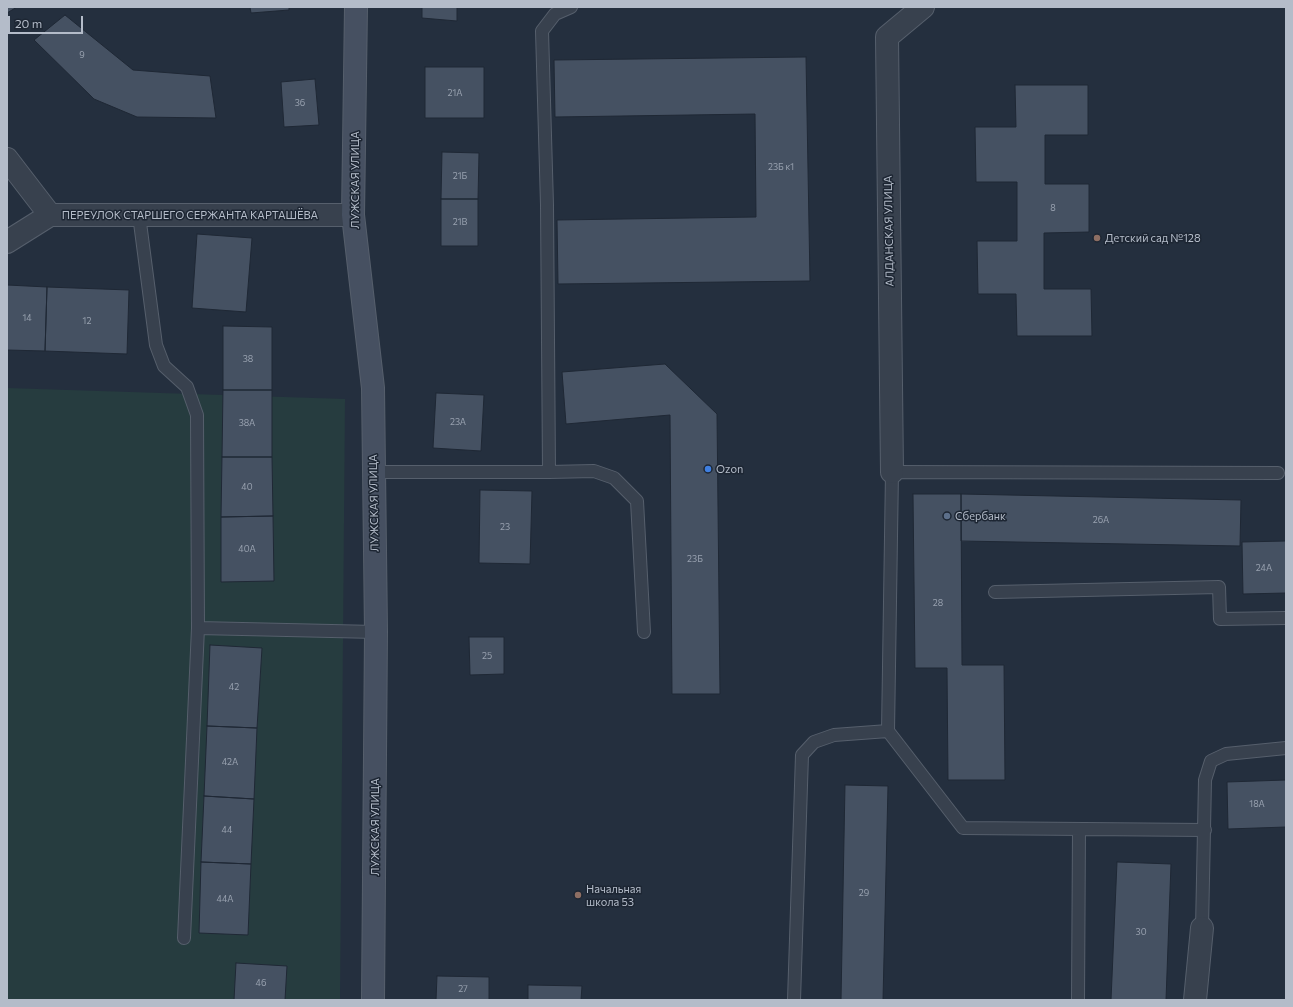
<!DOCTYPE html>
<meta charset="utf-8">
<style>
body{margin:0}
#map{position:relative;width:1293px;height:1007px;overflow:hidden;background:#242f3e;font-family:Commissioner,sans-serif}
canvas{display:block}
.frame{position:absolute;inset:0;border:8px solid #b4bcc9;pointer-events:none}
.scale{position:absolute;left:8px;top:16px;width:75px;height:18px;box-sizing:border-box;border:2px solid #b4bcc9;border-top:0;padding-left:5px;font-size:12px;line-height:14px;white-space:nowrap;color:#b4bcc9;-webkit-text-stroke:3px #1d2633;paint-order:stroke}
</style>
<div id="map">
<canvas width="1293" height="1007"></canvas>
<div class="frame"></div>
<div class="scale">20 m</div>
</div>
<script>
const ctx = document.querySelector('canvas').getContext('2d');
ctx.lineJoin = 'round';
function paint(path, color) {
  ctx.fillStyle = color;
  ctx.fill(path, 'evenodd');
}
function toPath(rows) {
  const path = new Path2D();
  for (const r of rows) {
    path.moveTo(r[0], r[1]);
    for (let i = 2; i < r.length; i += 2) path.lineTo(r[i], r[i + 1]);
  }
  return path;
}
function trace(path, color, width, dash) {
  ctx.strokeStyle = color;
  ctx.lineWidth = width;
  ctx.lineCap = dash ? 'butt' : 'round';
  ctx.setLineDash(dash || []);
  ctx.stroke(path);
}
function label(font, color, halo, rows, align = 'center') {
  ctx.font = font + ' Commissioner,sans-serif';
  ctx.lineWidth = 3;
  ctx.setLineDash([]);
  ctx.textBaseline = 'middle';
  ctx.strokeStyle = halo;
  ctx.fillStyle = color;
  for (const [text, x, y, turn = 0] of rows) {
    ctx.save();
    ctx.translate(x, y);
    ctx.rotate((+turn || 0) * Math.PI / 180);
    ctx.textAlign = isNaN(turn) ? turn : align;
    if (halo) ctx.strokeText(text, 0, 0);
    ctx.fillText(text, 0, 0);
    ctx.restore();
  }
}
const green = toPath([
 [7,388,345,399,340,1000,7,1000]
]);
const building = toPath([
 [7,7,17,7,7,13,7,7],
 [250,7,289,7,289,10,251,13,250,7],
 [422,7,457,7,457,21,422,18,422,7],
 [65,15,133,70,210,76,216,118,137,117,94,99,34,40,65,15],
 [806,57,810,281,558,284,557,220,756,217,755,114,555,117,554,60,806,57],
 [425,67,484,67,484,118,425,118,425,67],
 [315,79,319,125,284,127,281,82,315,79],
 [1015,85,1088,85,1088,135,1045,135,1045,184,1089,184,1089,232,1044,233,1044,289,1091,289,1092,336,1017,336,1016,294,978,294,977,241,1017,241,1017,182,976,182,975,127,1016,127,1015,85],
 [442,152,479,153,478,199,441,199,442,152],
 [441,199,478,199,478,246,441,246,441,199],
 [197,234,252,238,246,312,192,308,197,234],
 [7,285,47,287,45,351,7,350,7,285],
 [47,287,129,290,127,354,45,351,47,287],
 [223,326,272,327,272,390,223,390,223,326],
 [665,364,717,414,720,694,672,694,670,415,566,424,562,372,665,364],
 [223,390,272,390,272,457,222,457,223,390],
 [436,393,484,395,481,451,433,448,436,393],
 [222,457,272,457,273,516,221,517,222,457],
 [480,490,532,491,530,564,479,563,480,490],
 [913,494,961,494,962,665,1004,665,1005,780,948,780,947,668,915,668,913,494],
 [961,494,1241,500,1240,546,961,541,961,494],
 [273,516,274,581,221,582,221,517,273,516],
 [1286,541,1286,593,1243,594,1242,542,1286,541],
 [469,637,504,637,504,674,470,675,469,637],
 [210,645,262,648,257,728,207,726,210,645],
 [207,726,257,728,254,799,204,796,207,726],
 [1286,780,1286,827,1228,829,1227,782,1286,780],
 [845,785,888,786,883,1000,841,1000,845,785],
 [204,796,254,799,251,864,201,862,204,796],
 [201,862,251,864,248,935,199,933,201,862],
 [1117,862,1171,864,1166,1000,1111,1000,1117,862],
 [236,963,287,966,285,1000,234,1000,236,963],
 [437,976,489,977,489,1000,436,1000,437,976],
 [528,985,582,986,581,1000,528,1000,528,985]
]);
const lane = toPath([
 [139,215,156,345,164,366,187,387,197,415,198,628],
 [374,472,549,472,547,205,542,31,555,14,571,7],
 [549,472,594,471,614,478,637,501,644,632],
 [995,592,1219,587,1220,619,1286,618],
 [888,731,892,472,1278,473],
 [1202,928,1205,780,1211,761,1226,754,1286,748],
 [184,938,198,628,376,632],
 [794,1000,802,755,814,742,834,735,888,731,963,828,1205,830],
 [1078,1000,1079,829]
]);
const street = toPath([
 [7,159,50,215,353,215],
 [7,242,50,215],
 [892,472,887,37,923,7],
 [1195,1000,1202,928]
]);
const secondary = toPath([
 [356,7,353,215,373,388,376,632,373,1000]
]);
const markers = [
 [1097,238,4,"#8d6e63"],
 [708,469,4,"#3f7fe0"],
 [947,516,4,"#5c6f8a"],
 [578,895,4,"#8d6e63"]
];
const numberNames = [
 ["9",82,55],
 ["21А",455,93],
 ["36",300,103],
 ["23Б к1",781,167],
 ["21Б",460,176],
 ["8",1053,208],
 ["21В",460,222],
 ["14",27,318],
 ["12",87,321],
 ["38",248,359],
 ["23А",458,422],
 ["38А",247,423],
 ["40",247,487],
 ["26А",1101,520],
 ["23",505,527],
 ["40А",247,549],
 ["23Б",695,559],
 ["24А",1264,568],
 ["28",938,603],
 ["25",487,656],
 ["42",234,687],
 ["42А",230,762],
 ["18А",1257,804],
 ["44",227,830],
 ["29",864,893],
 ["44А",225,899],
 ["30",1141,932],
 ["46",261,983],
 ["27",463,989]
];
const streetNames = [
 ["ЛУЖСКАЯ УЛИЦА",355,180,-90],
 ["ПЕРЕУЛОК СТАРШЕГО СЕРЖАНТА КАРТАШЁВА",190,215],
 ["АЛДАНСКАЯ УЛИЦА",889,231,-91],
 ["ЛУЖСКАЯ УЛИЦА",374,503,-91],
 ["ЛУЖСКАЯ УЛИЦА",375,827,-90]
];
const poiNames = [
 ["Детский сад №128",1105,238],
 ["Ozon",716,469],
 ["Сбербанк",955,516],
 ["Начальная",586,889],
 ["школа 53",586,902]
];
paint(green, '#263c3f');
paint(building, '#455162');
trace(building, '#1f2835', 1);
trace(lane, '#565f6c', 14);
trace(street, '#565f6c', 24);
trace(secondary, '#565f6c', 24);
trace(lane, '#38414e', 12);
trace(street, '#38414e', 22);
trace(secondary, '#465061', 22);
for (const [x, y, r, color] of markers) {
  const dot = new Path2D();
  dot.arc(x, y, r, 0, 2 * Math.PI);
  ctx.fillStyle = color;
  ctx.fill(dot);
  trace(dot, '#1d2633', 1.5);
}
label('9px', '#98a1af', null, numberNames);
label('11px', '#b4bcc9', '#1d2633', streetNames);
label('11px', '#b4bcc9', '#1d2633', poiNames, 'left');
</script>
